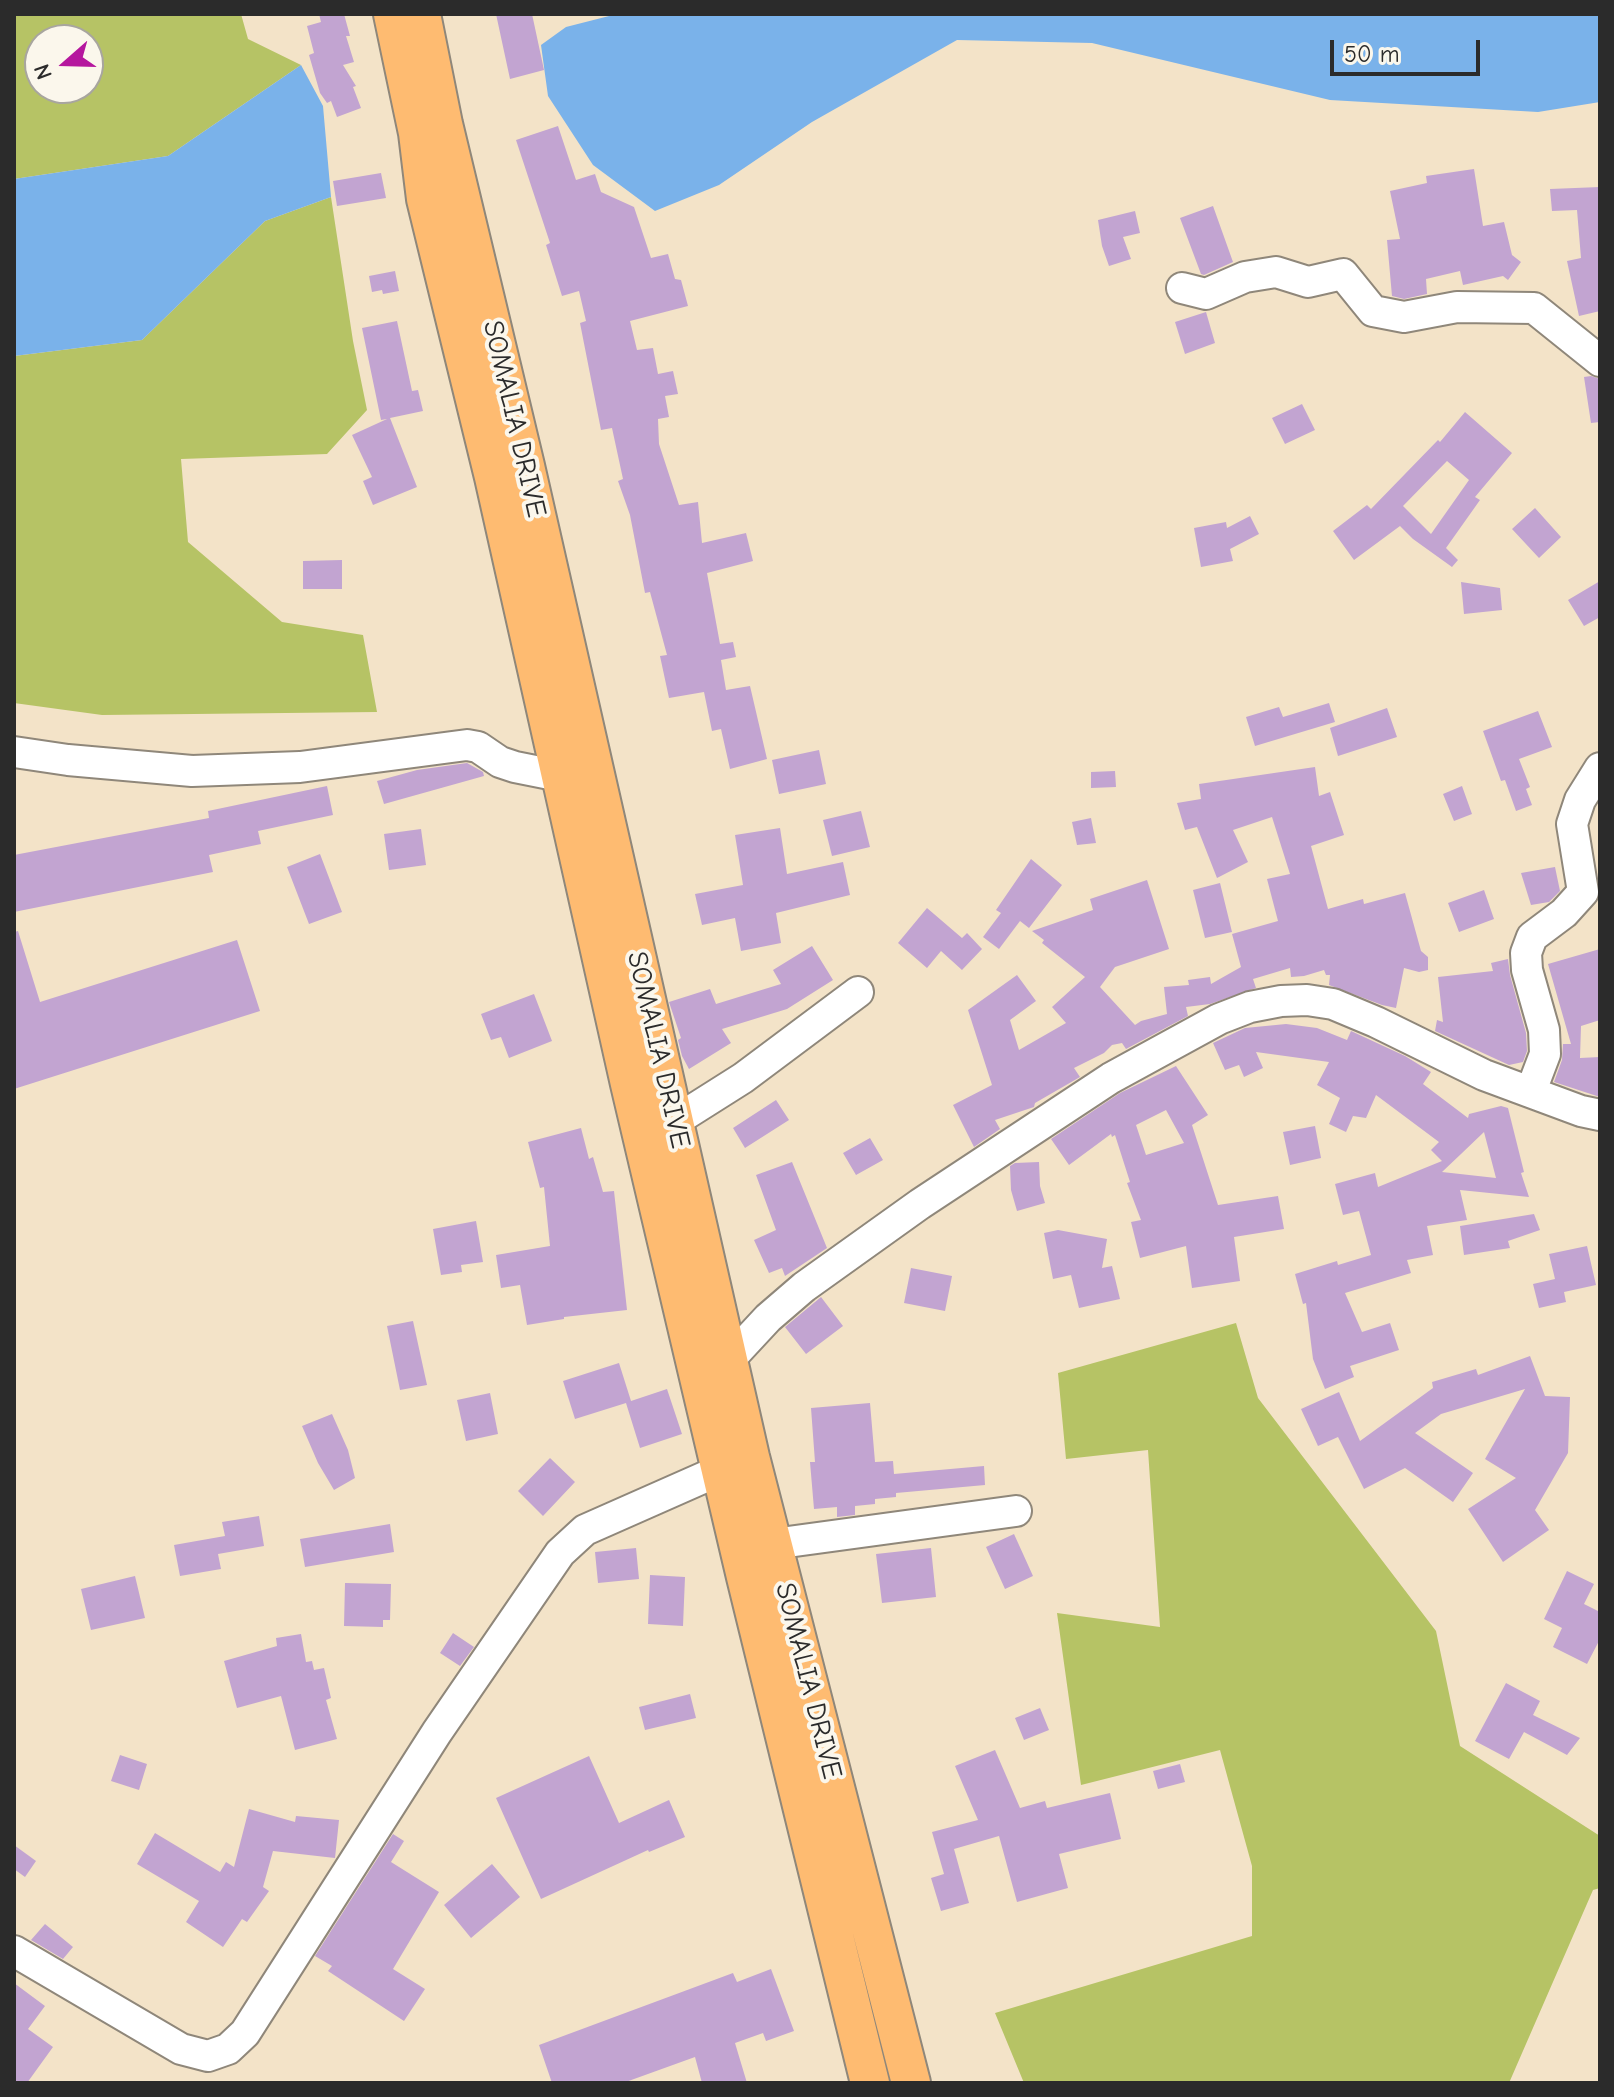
<!DOCTYPE html>
<style>
body{margin:0}
#map{position:relative;width:1614px;height:2097px;overflow:hidden;background:#f3e3c8;font-family:"Comic Neue",sans-serif}
canvas{display:block}
.frame{position:absolute;inset:0;border:16px solid #2b2b2b;pointer-events:none}
.north{position:absolute;left:24px;top:24px;width:80px;height:80px;box-sizing:border-box;background:#fbf7ec;border:2px solid #a8a59f;border-radius:50%;rotate:250deg;font-size:22px;font-weight:700;line-height:32px;text-align:center;color:#2b2b2b}
.north::after{content:'';display:block;margin:auto;width:28px;height:36px;background:#b5179e;clip-path:polygon(50% 0,100% 100%,50% 72%,0 100%)}
.scale{position:absolute;left:1330px;top:40px;width:150px;height:36px;box-sizing:border-box;border:4px solid #2b2b2b;border-top:0;padding-left:10px;font-size:24px;line-height:28px;white-space:nowrap;color:#2b2b2b;-webkit-text-stroke:6px #fbf7ec;paint-order:stroke}
</style>
<div id="map">
<canvas width="1614" height="2097"></canvas>
<div class="frame"></div>
<div class="north">N</div>
<div class="scale">50 m</div>
</div>
<script>
const ctx = document.querySelector('canvas').getContext('2d');
ctx.lineJoin = 'round';
function paint(path, color) {
  ctx.fillStyle = color;
  ctx.fill(path, 'evenodd');
}
function toPath(rows) {
  const path = new Path2D();
  for (const r of rows) {
    path.moveTo(r[0], r[1]);
    for (let i = 2; i < r.length; i += 2) path.lineTo(r[i], r[i + 1]);
  }
  return path;
}
function trace(path, color, width, dash) {
  ctx.strokeStyle = color;
  ctx.lineWidth = width;
  ctx.lineCap = dash ? 'butt' : 'round';
  ctx.setLineDash(dash || []);
  ctx.stroke(path);
}
function label(font, color, halo, rows, align = 'center') {
  ctx.font = font + ' "Comic Neue",sans-serif';
  ctx.lineWidth = 8;
  ctx.setLineDash([]);
  ctx.textBaseline = 'middle';
  ctx.strokeStyle = halo;
  ctx.fillStyle = color;
  for (const [text, x, y, turn = 0] of rows) {
    ctx.save();
    ctx.translate(x, y);
    ctx.rotate((+turn || 0) * Math.PI / 180);
    ctx.textAlign = isNaN(turn) ? turn : align;
    if (halo) ctx.strokeText(text, 0, 0);
    ctx.fillText(text, 0, 0);
    ctx.restore();
  }
}
const green = toPath([
 [14,14,241,14,248,39,301,65,168,156,14,179],
 [40,40,88,40,88,88,40,88],
 [331,197,353,341,367,410,327,454,181,459,188,542,282,622,363,635,377,712,102,715,14,703,14,356,142,340,265,221],
 [1236,1323,1258,1398,1436,1631,1460,1746,1600,1836,1600,1888,1593,1890,1509,2083,1024,2083,995,2013,1252,1936,1252,1866,1220,1750,1081,1785,1057,1613,1160,1627,1148,1450,1066,1459,1058,1373]
]);
const water = toPath([
 [617,14,1600,14,1600,102,1538,112,1330,100,1092,43,957,40,812,122,719,185,655,211,593,165,548,96,541,45,566,27],
 [301,65,323,106,331,197,265,221,142,340,14,356,14,179,168,156]
]);
const building = toPath([
 [319,14,344,14,350,36,346,36,354,62,343,65,356,86,353,87,361,108,337,117,331,101,327,103,320,93,309,55,314,53,307,26,321,22],
 [496,14,532,14,544,70,510,79],
 [558,126,576,180,595,174,601,192,634,207,651,258,668,254,675,279,681,280,688,306,630,321,637,350,653,348,658,374,673,371,678,394,665,396,669,417,658,419,659,444,679,505,698,502,702,543,746,533,753,561,707,573,720,644,733,642,736,657,721,660,726,690,750,686,767,759,730,769,721,729,712,731,704,692,669,698,660,656,667,655,650,592,645,593,630,515,618,481,623,479,612,428,601,430,580,323,586,321,579,291,562,296,546,245,550,243,516,140],
 [1474,169,1483,226,1504,222,1512,255,1521,262,1508,280,1503,276,1463,285,1460,271,1426,279,1427,294,1404,299,1392,296,1387,240,1400,239,1390,191,1427,183,1426,176],
 [381,173,386,198,337,206,333,181],
 [1600,187,1600,311,1579,316,1567,261,1581,258,1577,210,1552,211,1550,189],
 [1213,206,1233,262,1204,275,1201,274,1180,218],
 [1135,211,1140,233,1123,237,1131,259,1109,266,1102,246,1098,220],
 [395,271,399,291,383,294,382,290,372,292,369,276],
 [1206,312,1215,343,1185,354,1175,322],
 [397,321,412,391,418,390,423,411,390,418,417,487,373,505,363,481,372,477,352,435,387,419,381,420,362,328],
 [1591,376,1600,379,1600,422,1591,423,1584,377],
 [1302,404,1315,430,1285,444,1272,418],
 [1465,412,1512,453,1475,497,1480,500,1446,548,1458,560,1452,567,1413,539,1400,526,1354,560,1333,531,1367,505,1371,509,1438,440,1440,442],
 [1447,461,1469,480,1431,534,1403,506],
 [1535,508,1561,537,1539,558,1512,529],
 [1250,516,1259,534,1230,549,1233,561,1201,567,1194,528,1226,522,1227,528],
 [342,560,342,589,303,589,303,561],
 [1600,581,1600,617,1584,626,1568,600],
 [1461,582,1500,588,1502,610,1464,614],
 [1329,703,1335,722,1255,746,1246,717,1279,707,1283,717],
 [1387,708,1397,737,1338,756,1330,728],
 [1538,711,1552,747,1519,759,1530,787,1526,789,1532,805,1516,811,1505,780,1501,781,1483,731],
 [819,750,826,784,779,794,772,760],
 [467,763,483,772,484,776,384,804,377,781,417,770],
 [1315,767,1319,796,1330,792,1344,835,1311,846,1328,909,1363,899,1364,904,1405,893,1421,951,1428,957,1428,970,1419,972,1404,968,1396,1008,1382,1005,1329,985,1330,975,1326,975,1324,970,1304,976,1291,977,1290,968,1253,979,1256,988,1210,1004,1186,1007,1188,1016,1126,1049,1122,1043,1112,1045,1104,1053,1074,1068,1080,1077,1035,1103,1034,1107,995,1120,1000,1129,974,1147,953,1105,992,1085,968,1010,1017,975,1036,1001,1010,1020,1019,1050,1066,1023,1052,1007,1085,977,1042,943,1044,940,1032,931,1093,910,1090,899,1147,880,1169,949,1115,967,1100,987,1135,1025,1141,1021,1167,1014,1164,987,1189,985,1188,980,1210,977,1211,984,1241,967,1232,934,1278,921,1267,879,1290,874,1272,817,1233,830,1248,862,1217,878,1197,827,1185,830,1177,803,1201,799,1199,784],
 [1115,771,1116,787,1091,788,1091,772],
 [327,786,333,815,258,831,261,844,209,855,213,872,14,912,14,855,209,818,208,811],
 [1462,786,1472,814,1454,821,1443,794],
 [861,811,870,847,832,856,823,820],
 [1091,818,1096,843,1077,845,1072,822],
 [780,828,787,874,843,862,850,895,776,913,781,943,741,951,735,918,702,925,695,894,743,885,735,835],
 [421,829,426,865,389,870,384,834],
 [320,854,342,912,309,924,287,867],
 [1031,859,1062,885,1029,928,1020,921,999,949,983,937,1001,913,996,910],
 [1555,867,1560,891,1549,902,1531,905,1521,873],
 [1220,883,1232,932,1205,938,1193,890],
 [1484,890,1494,919,1459,932,1448,903],
 [927,908,962,938,967,933,982,949,962,970,941,951,927,968,898,943],
 [18,931,40,1002,237,940,260,1011,14,1089,14,932],
 [812,946,833,980,787,1009,722,1029,731,1043,689,1069,682,1056,678,1040,681,1038,669,1002,710,989,716,1004,781,984,773,970],
 [1600,949,1600,1020,1581,1026,1580,1058,1600,1057,1600,1097,1554,1082,1562,1060,1563,1044,1571,1044,1548,964],
 [1508,959,1510,975,1526,1033,1527,1051,1523,1062,1509,1065,1435,1031,1437,1020,1443,1022,1438,977,1493,971,1491,963],
 [534,994,552,1041,509,1058,501,1037,491,1040,481,1014],
 [1286,1024,1317,1028,1347,1040,1351,1031,1405,1056,1431,1072,1423,1084,1468,1118,1469,1114,1501,1106,1508,1108,1524,1172,1521,1173,1529,1197,1460,1190,1467,1220,1427,1226,1433,1255,1407,1260,1411,1273,1345,1293,1362,1332,1390,1323,1399,1350,1350,1366,1354,1377,1325,1389,1313,1359,1306,1303,1303,1304,1295,1274,1337,1261,1338,1265,1371,1255,1359,1211,1343,1215,1335,1184,1375,1173,1378,1187,1442,1161,1431,1150,1439,1142,1376,1095,1366,1118,1353,1116,1346,1132,1329,1124,1340,1098,1317,1085,1329,1062,1256,1052,1263,1068,1244,1077,1239,1065,1225,1070,1213,1043,1245,1028],
 [1484,1132,1496,1178,1442,1172,1461,1154],
 [1176,1066,1208,1115,1192,1125,1218,1205,1278,1196,1284,1229,1234,1237,1240,1281,1192,1288,1186,1246,1140,1258,1131,1222,1141,1220,1127,1183,1130,1182,1115,1135,1112,1137,1111,1134,1069,1165,1051,1139,1120,1093],
 [1166,1110,1184,1143,1146,1155,1136,1125],
 [776,1100,789,1120,745,1148,733,1128],
 [1315,1126,1321,1158,1290,1165,1283,1132],
 [581,1128,589,1159,593,1157,603,1192,614,1191,627,1310,564,1317,564,1319,527,1325,520,1285,501,1288,496,1255,550,1246,544,1187,540,1188,528,1142],
 [870,1138,883,1160,856,1175,843,1153],
 [792,1162,827,1248,785,1276,782,1268,769,1273,754,1240,776,1230,756,1175],
 [1039,1162,1040,1186,1045,1203,1017,1211,1011,1190,1010,1166,1015,1163],
 [1534,1214,1540,1230,1508,1241,1510,1248,1464,1255,1460,1226],
 [476,1221,483,1262,461,1265,462,1272,441,1275,433,1229],
 [1058,1230,1107,1239,1102,1268,1112,1266,1120,1299,1079,1308,1071,1275,1053,1279,1044,1233],
 [1587,1246,1596,1285,1564,1292,1566,1302,1539,1308,1533,1284,1555,1279,1549,1254],
 [911,1268,952,1276,945,1311,904,1303],
 [821,1297,843,1326,806,1354,785,1327],
 [413,1321,427,1385,400,1390,387,1326],
 [1530,1356,1545,1396,1570,1397,1568,1453,1535,1510,1549,1530,1503,1562,1468,1509,1516,1478,1485,1459,1525,1389,1441,1414,1415,1433,1473,1473,1453,1502,1405,1468,1364,1489,1338,1437,1318,1446,1301,1409,1339,1392,1360,1441,1433,1388,1432,1382,1476,1369,1478,1375],
 [619,1363,631,1401,667,1389,682,1434,640,1448,626,1403,575,1419,563,1381],
 [490,1393,498,1434,466,1441,457,1400],
 [870,1403,875,1462,893,1461,894,1474,984,1466,985,1485,896,1493,896,1497,875,1499,875,1504,855,1506,855,1515,837,1517,837,1507,814,1509,810,1462,815,1462,811,1408],
 [332,1414,348,1450,355,1478,334,1490,318,1463,302,1426],
 [550,1458,575,1482,543,1516,518,1491],
 [259,1516,264,1546,218,1554,221,1569,180,1576,174,1545,225,1536,222,1522],
 [390,1524,394,1552,305,1567,300,1539],
 [1014,1534,1033,1576,1005,1589,986,1547],
 [636,1548,639,1579,598,1583,595,1552],
 [931,1548,936,1597,882,1603,876,1554],
 [1567,1571,1594,1584,1584,1604,1600,1612,1600,1639,1587,1664,1553,1647,1562,1628,1544,1619],
 [650,1575,685,1577,683,1626,648,1624],
 [135,1576,145,1618,91,1630,81,1589],
 [345,1583,391,1584,390,1620,383,1620,383,1627,344,1626],
 [453,1633,474,1647,460,1666,440,1653],
 [301,1634,306,1662,312,1661,314,1670,324,1668,331,1698,326,1700,337,1739,295,1750,281,1696,237,1708,224,1661,277,1646,276,1638],
 [1506,1683,1540,1701,1533,1715,1580,1738,1567,1755,1524,1732,1509,1759,1475,1741],
 [690,1694,696,1718,645,1730,639,1707],
 [1040,1708,1049,1730,1024,1740,1015,1718],
 [995,1750,1020,1808,1045,1801,1047,1808,1110,1793,1121,1839,1059,1854,1068,1888,1017,1902,999,1836,954,1849,969,1903,941,1911,931,1878,944,1874,932,1832,978,1820,955,1766],
 [120,1755,147,1764,139,1790,111,1781],
 [589,1756,619,1823,669,1800,685,1837,649,1852,648,1850,541,1899,496,1798],
 [1180,1764,1185,1782,1158,1789,1153,1771],
 [249,1809,295,1822,296,1816,339,1820,335,1858,273,1851,263,1887,269,1891,247,1922,242,1919,223,1947,186,1922,199,1901,137,1864,155,1833,220,1872,226,1862,234,1867],
 [393,1834,404,1841,391,1862,439,1892,393,1969,425,1989,404,2021,328,1971,332,1966,315,1956],
 [14,1845,36,1861,25,1877,14,1869],
 [492,1864,520,1897,471,1938,444,1905],
 [45,1924,73,1947,63,1959,31,1940],
 [771,1969,794,2031,766,2041,763,2033,735,2043,747,2083,702,2083,695,2057,623,2083,552,2083,539,2045,733,1973,737,1982],
 [14,1983,45,2006,28,2029,53,2047,27,2083,14,2083]
]);
const minor = toPath([
 [1182,288,1206,294,1245,277,1276,272,1308,282,1343,274,1373,311,1404,317,1457,307,1534,308,1600,361],
 [14,752,68,760,192,771,300,767,467,745,478,747,500,762,515,767,560,776],
 [1531,1091,1545,1054,1544,1030,1527,970,1526,953,1532,937,1564,913,1583,892,1572,824,1580,800,1600,768],
 [675,1121,743,1078,858,992],
 [728,1361,768,1318,804,1287,920,1204,1111,1078,1219,1019,1250,1007,1281,1001,1307,1000,1333,1004,1376,1022,1484,1075,1581,1111,1600,1115],
 [773,1544,1016,1511],
 [14,1951,181,2049,208,2056,228,2049,245,2033,437,1732,560,1553,585,1530,723,1469]
]);
const major = toPath([
 [393,14,418,133,426,199,494,477,630,1084,746,1577,870,2083],
 [421,14,443,124,525,466,750,1457,911,2083]
]);
const streetNames = [
 ["SOMALIA DRIVE",514,419,77],
 ["SOMALIA DRIVE",658,1050,77],
 ["SOMALIA DRIVE",808,1681,76]
];
paint(green, '#b6c365');
paint(water, '#7ab2ea');
paint(building, '#c2a4d1');
trace(minor, '#8f877a', 34);
trace(major, '#8f877a', 42);
trace(minor, '#fff', 30);
trace(major, '#febb71', 38);
label('28px', '#2b2b2b', '#fbf7ec', streetNames);
</script>
